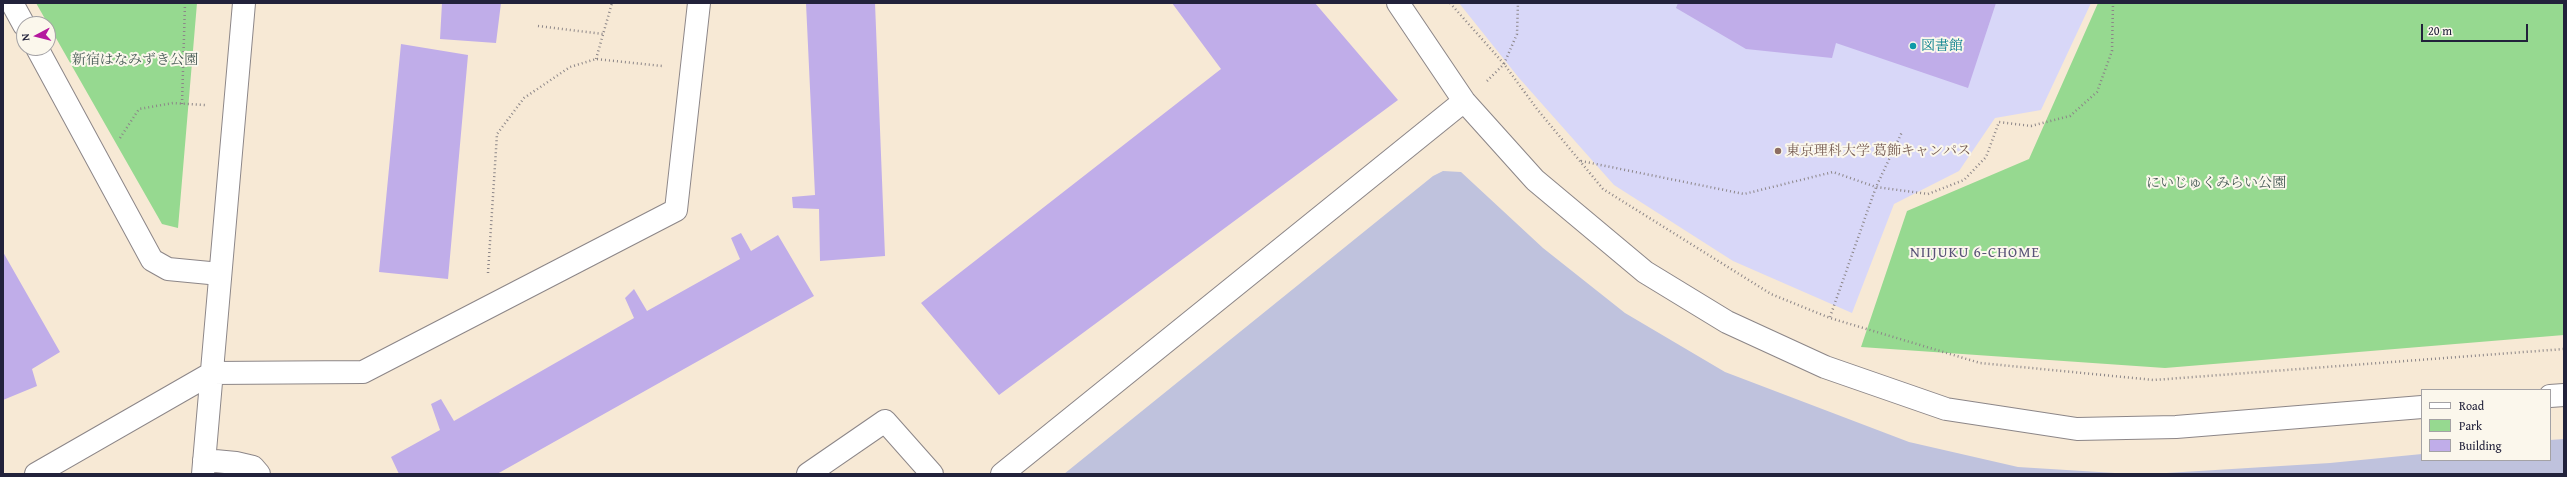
<!DOCTYPE html>
<meta charset="utf-8">
<style>
body{margin:0}
#map{position:relative;width:2567px;height:477px;overflow:hidden;background:#f7e9d5;font-family:"Gentium Book Plus",serif}
canvas{display:block}
.frame{position:absolute;inset:0;border:4px solid #22223b;pointer-events:none}
.legend{position:absolute;left:2421px;top:389px;width:130px;height:72px;box-sizing:border-box;background:#fbf7ec;border:1px solid #a4a2a5;margin:0;padding:5px 7px;list-style:none;font-size:12px;color:#22223b}
.legend li{display:flex;align-items:center;gap:8px;height:20px}
.legend b{width:20px;border:1px solid #a4a2a5}
.north{position:absolute;left:16px;top:16px;width:40px;height:40px;box-sizing:border-box;background:#fbf7ec;border:1px solid #a4a2a5;border-radius:50%;rotate:263deg;font-size:11px;font-weight:700;line-height:16px;text-align:center;color:#22223b}
.north::after{content:'';display:block;margin:auto;width:14px;height:18px;background:#b5179e;clip-path:polygon(50% 0,100% 100%,50% 72%,0 100%)}
.scale{position:absolute;left:2421px;top:24px;width:107px;height:18px;box-sizing:border-box;border:2px solid #22223b;border-top:0;padding-left:5px;font-size:12px;line-height:14px;white-space:nowrap;color:#22223b;-webkit-text-stroke:3px #fbf7ec;paint-order:stroke}
</style>
<div id="map">
<canvas width="2567" height="477"></canvas>
<div class="frame"></div>
<ul class="legend">
<li><b style="height:5px;background:#fff"></b>Road</li>
<li><b style="height:11px;background:#96d990"></b>Park</li>
<li><b style="height:11px;background:#c0ade9"></b>Building</li>
</ul>
<div class="north">N</div>
<div class="scale">20 m</div>
</div>
<script>
const ctx = document.querySelector('canvas').getContext('2d');
ctx.lineJoin = 'round';
function paint(path, color) {
  ctx.fillStyle = color;
  ctx.fill(path, 'evenodd');
}
function toPath(rows) {
  const path = new Path2D();
  for (const r of rows) {
    path.moveTo(r[0], r[1]);
    for (let i = 2; i < r.length; i += 2) path.lineTo(r[i], r[i + 1]);
  }
  return path;
}
function trace(path, color, width, dash) {
  ctx.strokeStyle = color;
  ctx.lineWidth = width;
  ctx.lineCap = dash ? 'butt' : 'round';
  ctx.setLineDash(dash || []);
  ctx.stroke(path);
}
function label(font, color, halo, rows, align = 'center') {
  ctx.font = font + ' "Gentium Book Plus","Noto Serif JP",serif';
  ctx.lineWidth = 4;
  ctx.setLineDash([]);
  ctx.textBaseline = 'middle';
  ctx.strokeStyle = halo;
  ctx.fillStyle = color;
  for (const [text, x, y, turn = 0] of rows) {
    ctx.save();
    ctx.translate(x, y);
    ctx.rotate((+turn || 0) * Math.PI / 180);
    ctx.textAlign = isNaN(turn) ? turn : align;
    if (halo) ctx.strokeText(text, 0, 0);
    ctx.fillText(text, 0, 0);
    ctx.restore();
  }
}
const built = toPath([
 [1459,3,2091,3,2041,110,1995,118,1959,171,1894,204,1852,313,1733,261,1614,185,1519,78]
]);
const industrial = toPath([
 [1443,171,1461,172,1543,248,1625,313,1725,372,1909,442,2018,467,2131,474,1064,474,1433,176],
 [2564,439,2564,474,2150,474,2330,463,2422,454,2422,460,2550,460,2550,440]
]);
const green = toPath([
 [36,3,197,3,178,228,162,224],
 [2098,3,2564,3,2564,335,2165,368,1861,347,1907,211,2029,159]
]);
const building = toPath([
 [442,3,501,3,496,43,440,39],
 [806,3,875,3,885,256,820,261,819,209,793,208,792,197,815,195],
 [1172,3,1315,3,1398,100,999,395,921,303,1221,69],
 [1678,3,1996,3,1968,88,1836,43,1832,58,1746,49,1676,8],
 [401,44,468,55,448,279,379,272],
 [741,233,751,251,778,235,814,296,497,474,399,474,391,457,440,430,431,404,441,399,454,421,634,318,625,298,634,289,647,311,740,259,731,238],
 [3,252,60,352,32,369,37,386,3,400]
]);
const path = toPath([
 [1450,3,1504,64,1537,109,1603,189,1771,294,1830,318,1980,363,2154,380,2564,349],
 [538,26,603,34],
 [596,59,612,3],
 [1487,81,1504,64,1517,34,1518,3],
 [182,104,185,3],
 [120,138,139,109,173,103,205,105],
 [1581,161,1744,194,1833,172,1876,187,1928,194,1964,180,1986,157,1999,122,2031,126,2070,116,2097,92,2112,51,2113,3],
 [488,273,497,134,524,98,570,67,596,59,662,66],
 [1830,317,1876,187,1902,132]
]);
const minor = toPath([
 [12,3,24,25],
 [1398,3,1464,101,1535,180,1645,272,1727,322,1825,367,1946,409,2077,429,2176,427,2422,407],
 [37,48,152,260,168,269,220,274],
 [2550,396,2564,395],
 [204,460,236,463,253,467,259,474],
 [36,474,212,373,363,372,676,210,699,3],
 [203,474,244,3],
 [808,474,885,421,932,474],
 [1002,474,1464,101]
]);
const markers = [
 [1913,46,4,"#0f9aa8"],
 [1778,151,4,"#8d6e63"]
];
const cultureNames = [
 ["図書館",1921,46]
];
const parkNames = [
 ["新宿はなみずき公園",135,60],
 ["にいじゅくみらい公園",2216,183]
];
const educationNames = [
 ["東京理科大学 葛飾キャンパス",1786,151]
];
const neighbourhoodNames = [
 ["NIIJUKU 6-CHOME",1975,253]
];
paint(built, '#d8d7f8');
paint(industrial, '#bfc2dd');
paint(green, '#96d990');
paint(building, '#c0ade9');
trace(minor, '#8c8688', 24);
trace(path, '#8c8688', 2.5, [1, 3]);
trace(minor, '#fff', 22);
for (const [x, y, r, color] of markers) {
  const dot = new Path2D();
  dot.arc(x, y, r, 0, 2 * Math.PI);
  ctx.fillStyle = color;
  ctx.fill(dot);
  trace(dot, '#fbf7ec', 1.5);
}
label('14px', '#0d838f', '#fbf7ec', cultureNames, 'left');
label('14px', '#455954', '#fbf7ec', parkNames);
label('14px', '#785e54', '#fbf7ec', educationNames, 'left');
ctx.letterSpacing = '1px';
label('15px', '#595378', '#fbf7ec', neighbourhoodNames);
ctx.letterSpacing = '0px';
</script>
